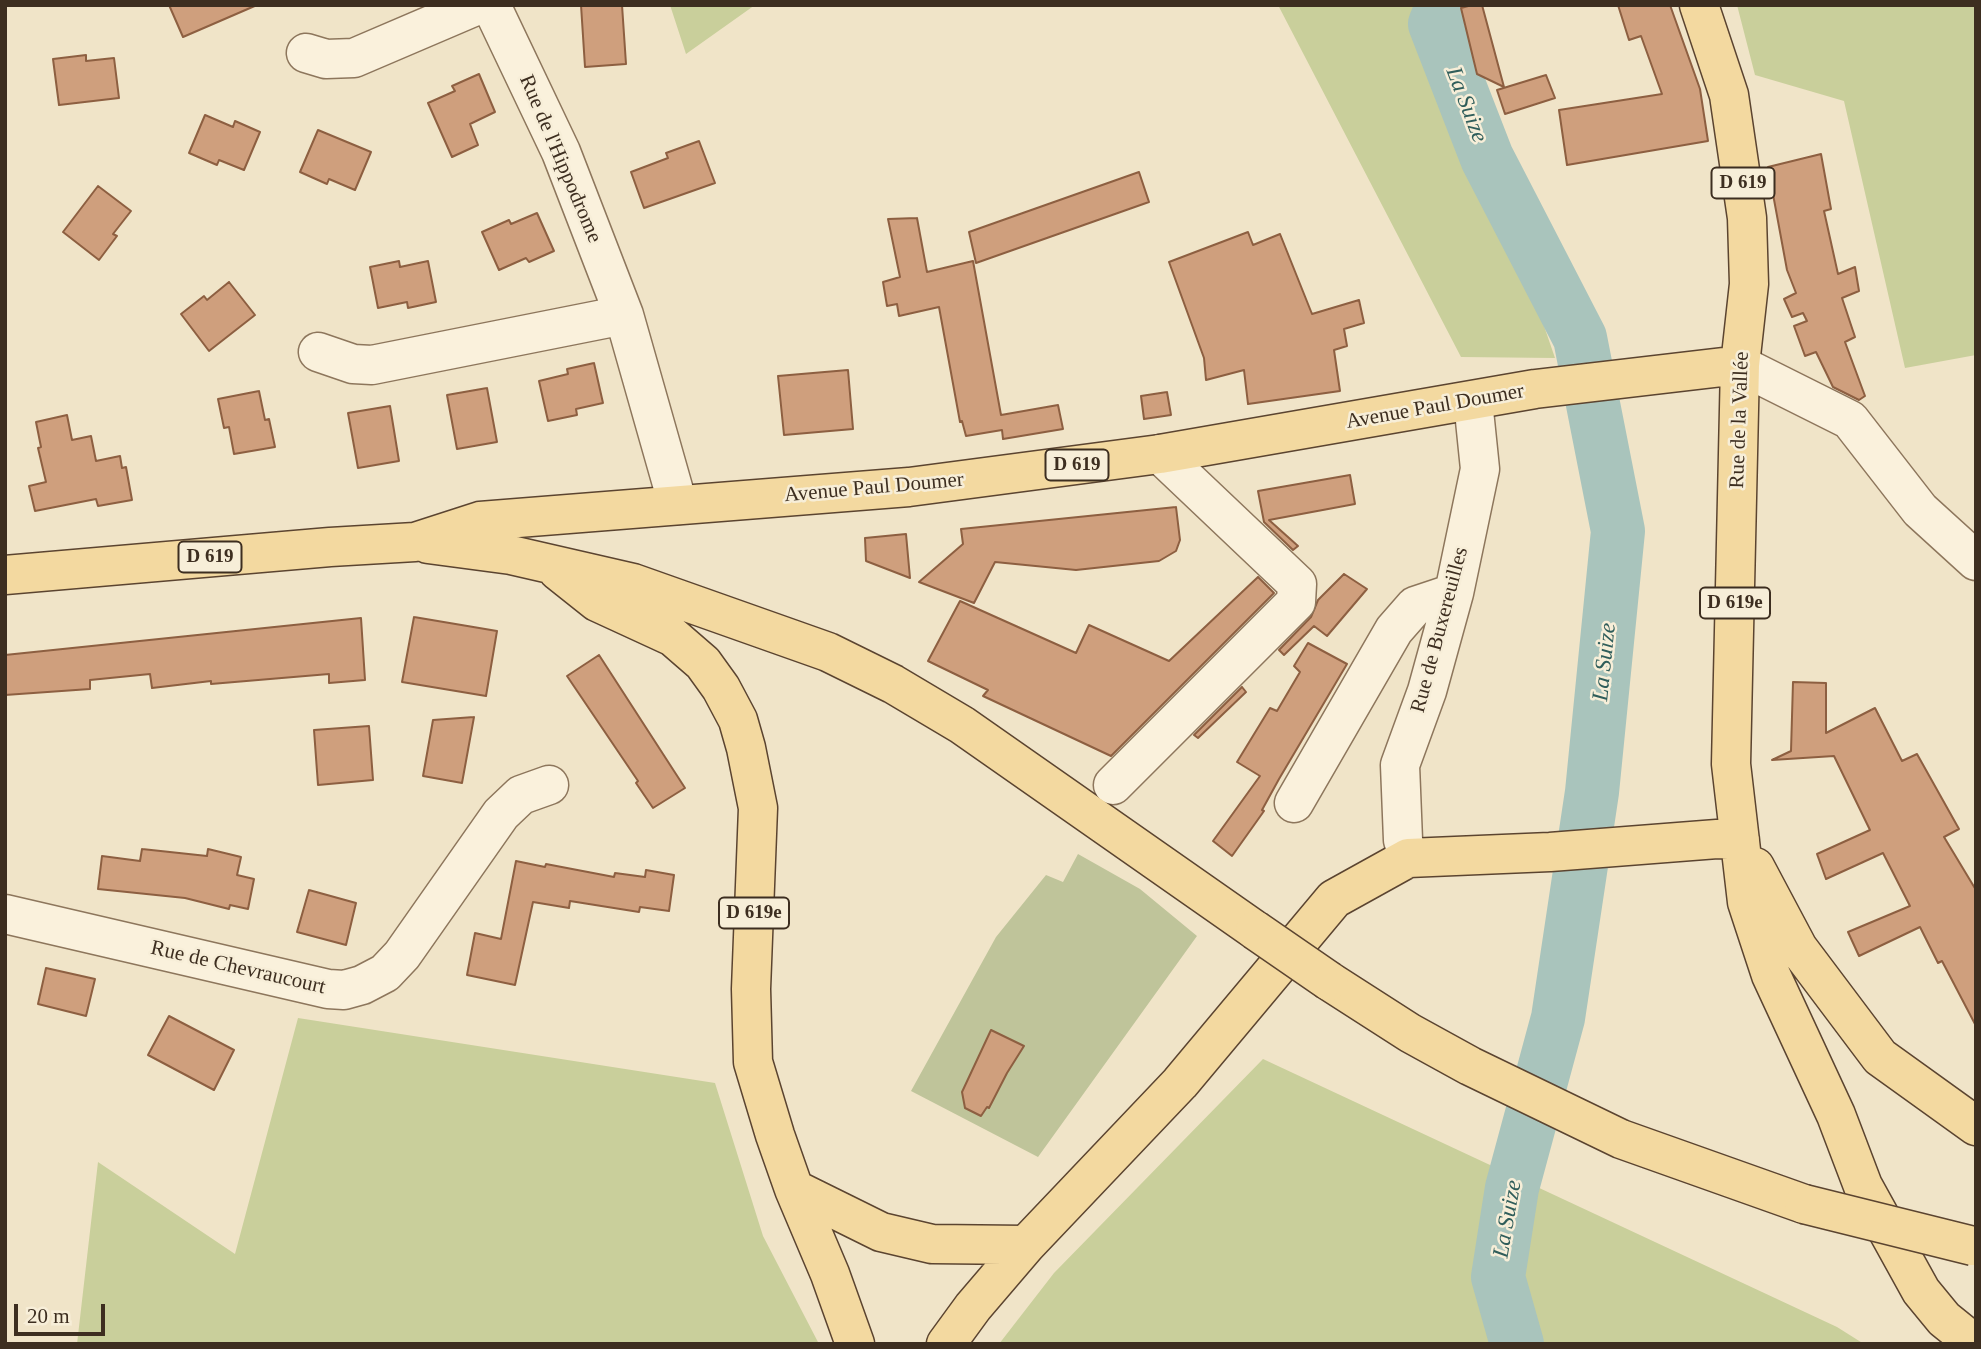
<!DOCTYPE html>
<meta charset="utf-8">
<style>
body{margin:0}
#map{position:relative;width:1981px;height:1349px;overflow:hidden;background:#f0e4c8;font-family:Georgia,serif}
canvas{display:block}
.frame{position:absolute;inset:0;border:7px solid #3d2e20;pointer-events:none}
.scale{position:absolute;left:14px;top:1304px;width:91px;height:32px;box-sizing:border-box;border:4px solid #3d2e20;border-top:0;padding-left:9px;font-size:21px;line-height:24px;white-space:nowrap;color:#3d2e20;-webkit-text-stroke:5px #f7eed8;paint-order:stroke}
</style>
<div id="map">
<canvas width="1981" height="1349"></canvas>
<div class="frame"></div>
<div class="scale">20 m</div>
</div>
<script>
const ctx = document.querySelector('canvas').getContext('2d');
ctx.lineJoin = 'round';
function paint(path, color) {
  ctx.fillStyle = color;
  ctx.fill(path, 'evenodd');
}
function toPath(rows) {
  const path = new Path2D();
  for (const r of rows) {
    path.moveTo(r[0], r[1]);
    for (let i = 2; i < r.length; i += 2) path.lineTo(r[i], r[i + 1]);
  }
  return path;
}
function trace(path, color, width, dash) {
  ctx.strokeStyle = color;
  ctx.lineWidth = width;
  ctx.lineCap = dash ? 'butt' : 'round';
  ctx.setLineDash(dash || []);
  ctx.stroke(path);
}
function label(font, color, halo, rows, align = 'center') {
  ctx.font = font + ' Georgia,serif';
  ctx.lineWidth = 5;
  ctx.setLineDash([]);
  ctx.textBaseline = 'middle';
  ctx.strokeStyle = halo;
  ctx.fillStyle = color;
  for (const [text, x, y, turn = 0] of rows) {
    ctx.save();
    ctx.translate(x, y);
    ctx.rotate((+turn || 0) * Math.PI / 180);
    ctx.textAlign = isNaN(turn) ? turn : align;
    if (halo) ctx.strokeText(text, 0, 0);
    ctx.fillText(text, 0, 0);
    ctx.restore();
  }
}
const green = toPath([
 [670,5,755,5,686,54],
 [1278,5,1434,5,1555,358,1461,357],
 [1737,5,1976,5,1976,355,1905,368,1844,101,1755,75],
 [298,1018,715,1083,763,1236,819,1344,77,1344,98,1162,235,1254],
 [1263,1059,1837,1327,1864,1344,999,1344,1054,1273]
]);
const cemetery = toPath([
 [1078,854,1140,889,1197,936,1038,1157,911,1091,996,937,1046,875,1063,882]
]);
const river = toPath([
 [1443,5,1435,24,1487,158,1580,338,1618,531,1592,792,1558,1018,1512,1188,1498,1277,1517,1344]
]);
const building = toPath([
 [169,5,257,5,183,37,169,5],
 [581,5,622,5,626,64,585,67,581,5],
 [1472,5,1482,5,1504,87,1477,74,1461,8,1472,5],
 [1618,5,1670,5,1700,89,1708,141,1567,165,1559,110,1662,94,1641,36,1629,40,1618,5],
 [86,55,86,61,114,58,119,98,59,105,53,59,86,55],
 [479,74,495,112,470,124,478,145,452,157,428,103,455,91,452,86,479,74],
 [1546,75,1555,98,1505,114,1497,90,1546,75],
 [205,115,233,127,235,121,260,132,244,170,219,160,217,165,189,153,205,115],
 [318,130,371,152,355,190,329,179,327,184,300,172,318,130],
 [699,141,715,183,644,208,631,172,668,158,666,153,699,141],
 [1821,154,1831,209,1824,211,1838,274,1855,267,1859,291,1842,298,1855,337,1845,342,1865,396,1859,400,1833,387,1816,352,1805,356,1794,326,1807,321,1803,313,1792,317,1784,299,1796,293,1787,270,1768,167,1821,154],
 [1139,172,1149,202,976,263,969,232,1139,172],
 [98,186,131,211,113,234,117,236,99,260,63,232,98,186],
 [537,213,554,251,529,262,526,258,499,270,482,232,509,220,511,224,537,213],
 [917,218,927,272,973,261,1001,415,1058,405,1063,429,1003,439,1002,430,966,436,962,421,960,422,939,307,899,316,897,304,887,306,883,282,900,277,888,219,917,218],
 [1248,232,1253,245,1280,234,1312,314,1359,300,1364,323,1344,329,1347,346,1334,350,1340,391,1248,404,1244,370,1206,380,1204,358,1169,262,1248,232],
 [399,261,400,267,428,261,436,302,408,308,407,302,378,308,370,267,399,261],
 [229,282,255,315,209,351,181,314,204,296,207,300,229,282],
 [594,363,603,403,576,409,577,415,548,421,539,381,568,374,567,369,594,363],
 [848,370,853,429,784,435,778,376,848,370],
 [487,388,497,442,457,449,447,395,487,388],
 [259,391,265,420,269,419,275,447,234,454,229,427,224,428,218,399,259,391],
 [1167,392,1171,415,1144,419,1141,396,1167,392],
 [390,406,399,461,358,468,348,413,390,406],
 [67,415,72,440,91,436,96,461,120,456,122,468,126,467,132,500,98,506,96,499,35,511,29,486,46,482,38,448,41,447,36,422,67,415],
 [1350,475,1355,504,1269,520,1298,546,1293,550,1264,522,1258,491,1350,475],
 [1176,507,1180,540,1176,551,1159,561,1076,570,995,562,974,603,919,582,963,544,961,529,1176,507],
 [906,534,910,578,866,561,865,538,906,534],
 [1344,574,1367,589,1327,636,1314,626,1284,655,1279,650,1311,617,1318,600,1344,574],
 [1258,577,1274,593,1111,756,983,696,988,690,928,661,960,601,1076,653,1089,625,1169,661,1258,577],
 [414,617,497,631,486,696,402,682,414,617],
 [361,618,365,680,329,683,329,674,211,684,211,681,152,688,150,674,90,680,90,689,5,695,5,655,361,618],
 [1308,643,1347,664,1279,779,1262,810,1264,811,1232,856,1213,841,1260,776,1237,762,1270,708,1277,711,1300,672,1294,666,1308,643],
 [599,655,685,788,653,808,636,783,638,781,567,676,599,655],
 [1793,682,1826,683,1826,733,1875,708,1902,761,1917,754,1959,829,1944,837,1976,890,1976,1026,1942,961,1938,963,1920,927,1859,956,1848,932,1910,906,1883,853,1826,879,1817,854,1870,830,1834,756,1772,760,1791,751,1793,682],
 [1242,687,1246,692,1198,738,1194,735,1242,687],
 [474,717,462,783,423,776,433,720,474,717],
 [369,726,373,780,318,785,314,730,369,726],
 [142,849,207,856,208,849,241,857,237,875,254,879,248,909,230,905,229,909,185,898,98,889,102,856,140,861,142,849],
 [516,861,545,867,546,864,614,877,615,873,645,877,646,870,674,875,669,911,640,907,639,912,570,901,569,908,533,902,515,985,467,975,475,933,501,939,516,861],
 [309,890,356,903,346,945,297,932,309,890],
 [46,968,95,979,86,1016,38,1004,46,968],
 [169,1016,234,1050,214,1090,148,1055,169,1016],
 [991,1030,1024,1046,1007,1073,989,1108,987,1107,981,1116,965,1108,962,1092,991,1030]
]);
const minor = toPath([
 [491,5,561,152,624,315,678,505],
 [306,53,326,59,354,58,478,5],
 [318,352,353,364,372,365,624,315],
 [1740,365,1850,420,1920,510,1976,561],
 [1113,785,1296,602,1297,584,1160,454],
 [1294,803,1394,630,1415,606,1454,593],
 [1408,858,1403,840,1400,765,1427,691,1454,593,1480,469,1473,401],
 [5,914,328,989,344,990,362,985,385,973,402,955,501,814,521,795,549,785]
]);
const major = toPath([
 [1699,5,1729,95,1747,218,1749,284,1740,365,1731,764,1747,902,1771,975,1836,1115,1863,1186,1921,1291,1944,1319,1975,1344],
 [428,544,511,555,633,583,828,652,893,684,962,725,1255,930],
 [558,571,597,602,673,637,703,663,721,688,738,720,746,748,758,808,751,989,753,1062,775,1135,794,1189,830,1274,855,1344],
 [5,575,330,547,415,542,480,521,909,487,1160,454,1535,389,1740,365],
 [1755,867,1798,948,1880,1057,1976,1126],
 [1329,981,1410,1033,1470,1066,1621,1139,1804,1204],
 [794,1189,881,1232,932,1244,1026,1245],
 [946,1344,973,1307,1026,1245,1180,1083,1334,899,1408,858,1550,852,1717,839,1740,840]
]);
const majorBridge = toPath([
 [1255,930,1329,981],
 [1804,1204,1973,1246]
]);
const shields = [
 [1743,183,63],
 [1077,465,63],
 [210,557,63],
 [1735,603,70],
 [754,913,70]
];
const shieldNames = [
 ["D 619",1743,183],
 ["D 619",1077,465],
 ["D 619",210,557],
 ["D 619e",1735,603],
 ["D 619e",754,913]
];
const streetNames = [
 ["Rue de l'Hippodrome",560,159,67],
 ["Avenue Paul Doumer",1435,407,-10],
 ["Rue de la Vallée",1740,420,-88],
 ["Avenue Paul Doumer",874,488,-5],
 ["Rue de Buxereuilles",1440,630,-75],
 ["Rue de Chevraucourt",238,968,13]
];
const waterNames = [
 ["La Suize",1466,105,69],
 ["La Suize",1605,662,-84],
 ["La Suize",1508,1219,-80]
];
paint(green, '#c9cf9b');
paint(cemetery, '#bfc49a');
trace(river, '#a9c4bc', 54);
paint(building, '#cf9f7d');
trace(building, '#8d5f41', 2);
trace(minor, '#8d765c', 41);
trace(major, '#5b4430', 41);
trace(minor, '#faf1dc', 38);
trace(major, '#f3d9a0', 38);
trace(majorBridge, '#5b4430', 41, []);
trace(majorBridge, '#f3d9a0', 38);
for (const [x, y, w] of shields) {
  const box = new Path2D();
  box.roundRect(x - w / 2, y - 15.5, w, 31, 5);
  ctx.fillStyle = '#f7eed8';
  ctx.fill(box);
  trace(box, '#3d2e20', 2);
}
label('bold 19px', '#3d2e20', null, shieldNames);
label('21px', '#3d2e20', '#f7eed8', streetNames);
label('italic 23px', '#2f5d5a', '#f7eed8', waterNames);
</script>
